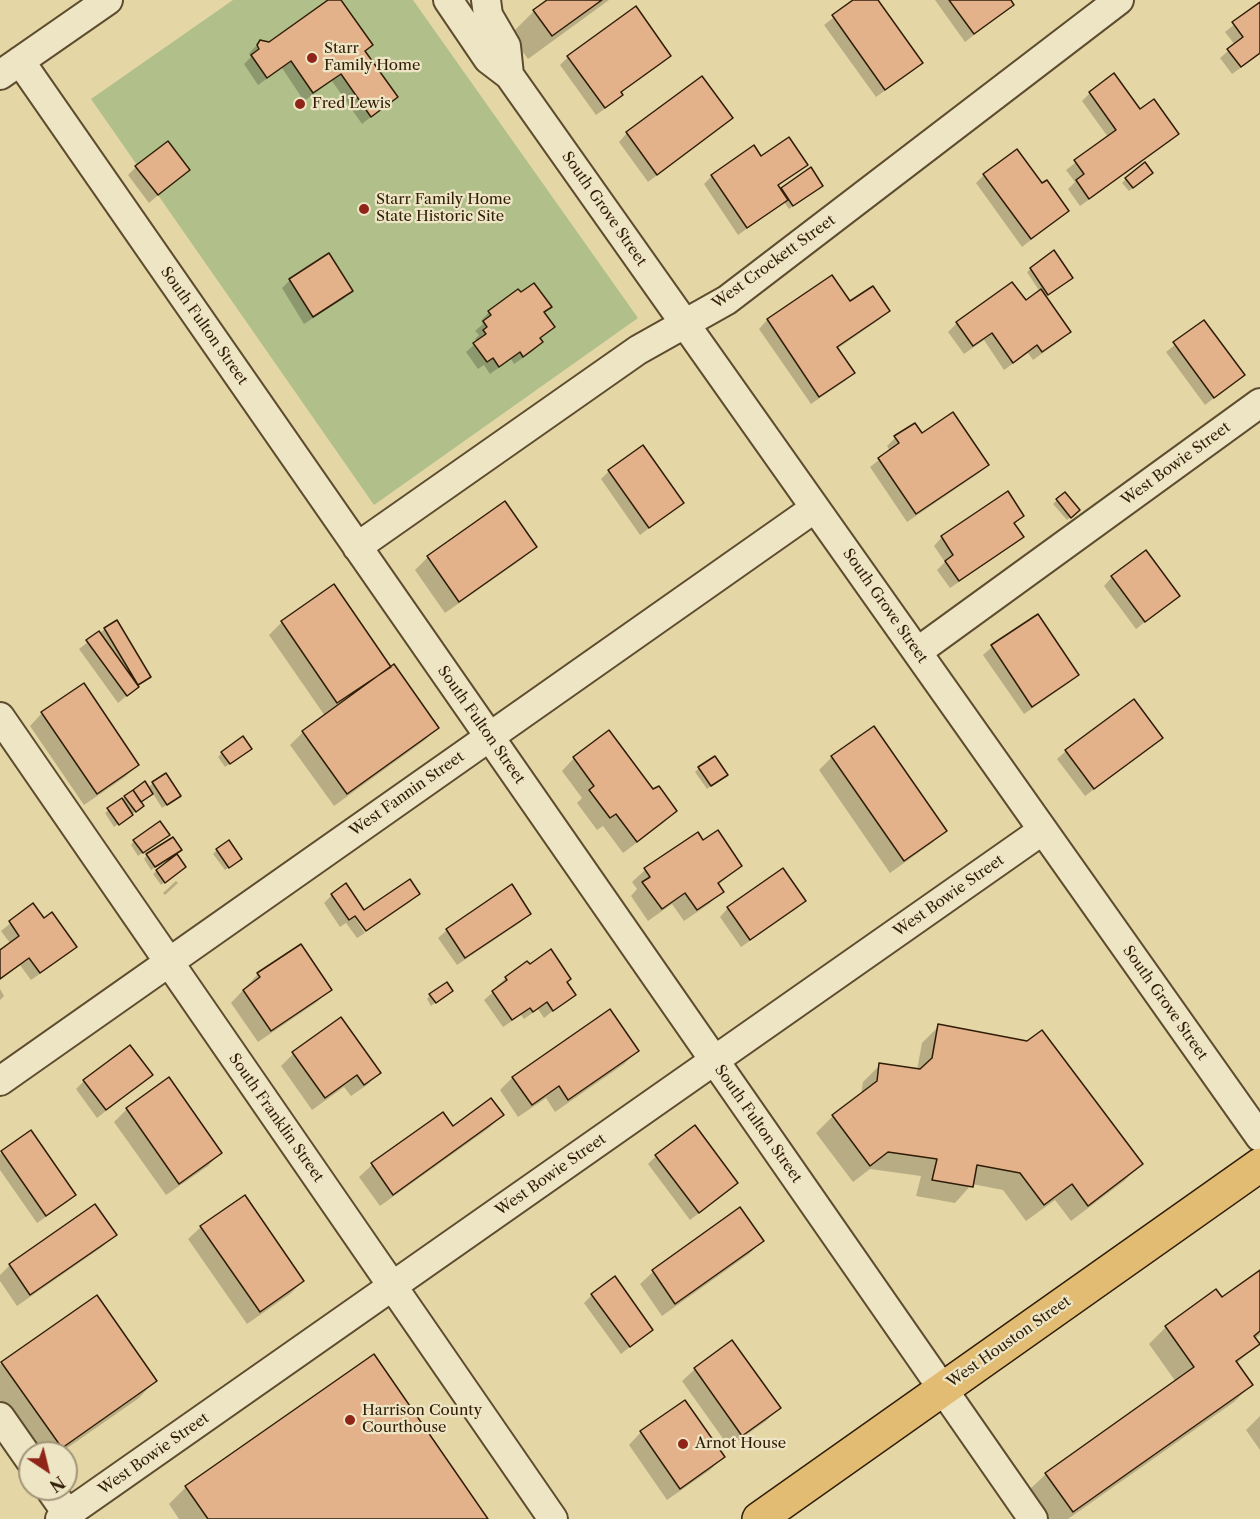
<!DOCTYPE html>
<style>
body{margin:0}
#map{position:relative;width:1260px;height:1519px;overflow:hidden;background:#e5d7a5;font-family:"Libre Caslon Text",serif}
canvas{display:block}
.north{position:absolute;left:18px;top:1441px;width:60px;height:60px;box-sizing:border-box;background:#eee5c4;border:2px solid #a29579;border-radius:50%;rotate:145deg;font-size:16px;font-weight:700;line-height:24px;text-align:center;color:#301d08}
.north::after{content:'';display:block;margin:auto;width:21px;height:27px;background:#8f2418;clip-path:polygon(50% 0,100% 100%,50% 72%,0 100%)}
</style>
<div id="map">
<canvas width="1260" height="1519"></canvas>
<div class="north">N</div>
</div>
<script>
const ctx = document.querySelector('canvas').getContext('2d');
ctx.lineJoin = 'round';
function paint(path, color) {
  ctx.fillStyle = color;
  ctx.fill(path, 'evenodd');
}
function toPath(rows) {
  const path = new Path2D();
  for (const r of rows) {
    path.moveTo(r[0], r[1]);
    for (let i = 2; i < r.length; i += 2) path.lineTo(r[i], r[i + 1]);
  }
  return path;
}
function trace(path, color, width, dash) {
  ctx.strokeStyle = color;
  ctx.lineWidth = width;
  ctx.lineCap = dash ? 'butt' : 'round';
  ctx.setLineDash(dash || []);
  ctx.stroke(path);
}
function label(font, color, halo, rows, align = 'center') {
  ctx.font = font + ' "Libre Caslon Text",serif';
  ctx.lineWidth = 4.5;
  ctx.setLineDash([]);
  ctx.textBaseline = 'middle';
  ctx.strokeStyle = halo;
  ctx.fillStyle = color;
  for (const [text, x, y, turn = 0] of rows) {
    ctx.save();
    ctx.translate(x, y);
    ctx.rotate((+turn || 0) * Math.PI / 180);
    ctx.textAlign = isNaN(turn) ? turn : align;
    if (halo) ctx.strokeText(text, 0, 0);
    ctx.fillText(text, 0, 0);
    ctx.restore();
  }
}
const green = toPath([
 [233,0,413,0,638,318,374,505,91,99]
]);
const shadow = toPath([
 [331,0,340,0,371,45,364,52,396,97,362,124,332,81,304,101,282,68,258,85,244,64,251,57,249,54,252,50,260,42,269,44],
 [549,0,609,0,528,59,510,35,534,11],
 [856,0,876,0,921,63,913,71,876,97,824,25],
 [935,0,1009,0,1012,5,965,42],
 [1260,4,1260,54,1232,74,1220,58,1235,45,1225,32],
 [669,55,661,64,620,93,621,95,613,103,596,115,560,65,568,57],
 [702,78,731,118,723,126,648,182,619,142,627,133],
 [1090,93,1140,111,1177,134,1169,142,1080,206,1068,189,1075,182,1066,170,1108,137,1082,101],
 [761,158,806,164,777,187,780,191,782,189,817,189,789,209,784,202,738,235,704,184,712,176],
 [136,167,188,170,149,203,128,175],
 [984,175,1042,185,1067,211,1022,247,976,183],
 [1147,177,1129,191,1122,183,1126,179],
 [1031,269,1067,281,1045,297,1069,332,1061,340,1033,360,1028,353,1004,370,984,340,964,354,948,332,957,323,1012,284,1025,302,1040,292,1027,272],
 [831,277,849,303,888,311,880,319,837,349,853,373,845,381,811,404,759,329,767,320],
 [290,280,351,291,343,299,304,324,282,288],
 [518,291,543,313,553,327,539,339,541,342,533,351,514,364,511,359,490,374,484,365,478,369,466,352,477,342,475,339,479,335,475,331,483,324,481,321,489,312],
 [1204,322,1243,375,1205,405,1166,352],
 [914,425,921,435,987,465,979,473,907,522,870,467,890,451,887,446,895,438],
 [609,471,682,503,640,535,601,479],
 [1057,500,1074,514,1067,520,1053,504],
 [1022,516,1013,525,1022,537,1013,545,950,588,937,570,945,562,934,546,942,537],
 [535,547,522,559,445,613,415,570,428,557],
 [1112,577,1178,596,1136,629,1104,586],
 [1037,616,1077,675,1069,683,1024,714,983,655,992,647],
 [282,622,390,669,438,727,425,740,334,806,290,745,303,732,325,716,269,635],
 [105,629,149,677,118,703,79,649],
 [1133,701,1161,738,1153,746,1085,796,1057,759,1066,751],
 [42,713,137,765,125,777,84,805,30,726],
 [874,728,945,830,932,843,890,873,819,770,832,757],
 [246,752,225,767,218,757,222,753],
 [574,758,653,792,675,810,663,823,623,853,603,826,597,830,577,803,582,798,562,771],
 [699,768,726,775,707,789,695,772],
 [153,783,175,800,162,808,152,792,140,803,138,810,114,827,105,813,125,797,148,788],
 [164,838,138,856,131,845,134,841],
 [703,842,741,866,718,885,722,891,709,904,684,921,672,904,648,921,631,896,637,889,632,882,645,870],
 [180,850,175,855,184,867,161,885,153,874,168,863,166,861,151,870,144,859,147,855],
 [217,850,236,862,225,870,213,854],
 [176,881,178,883,165,895,163,893],
 [511,887,529,913,521,922,457,965,438,938,447,930],
 [418,894,410,902,367,931,357,916,355,918,365,933,357,938,346,923,340,927,324,903,332,895,364,912],
 [804,901,796,909,741,947,720,917,728,908],
 [33,905,44,920,75,947,67,955,31,980,20,965,0,980,0,952,10,943,1,931],
 [527,963,566,982,574,994,544,1018,538,1009,524,1019,521,1015,503,1027,484,1000,498,988,497,986,506,978],
 [258,974,330,989,317,1002,258,1042,231,1003],
 [0,989,4,996,0,1000],
 [447,994,431,1006,427,999,430,995],
 [609,1011,637,1051,624,1064,555,1112,546,1098,518,1117,500,1090,512,1078],
 [939,1026,1141,1164,1124,1181,1071,1221,1055,1200,1026,1221,1003,1190,972,1184,955,1203,916,1196,921,1176,870,1169,853,1182,816,1133,833,1116,861,1095,863,1082,880,1065,917,1070,922,1043],
 [293,1054,379,1073,367,1085,351,1096,344,1087,312,1110,281,1066],
 [151,1075,97,1118,76,1089,84,1081],
 [168,1080,220,1153,208,1166,166,1195,114,1122,127,1109],
 [442,1114,453,1128,502,1115,489,1128,380,1206,359,1177,372,1165],
 [31,1132,74,1195,66,1203,37,1223,0,1170,0,1154],
 [656,1156,728,1191,690,1220,648,1164],
 [740,1209,762,1241,749,1254,662,1316,640,1284,653,1272],
 [201,1227,303,1281,290,1294,247,1324,188,1239],
 [115,1235,102,1247,17,1306,0,1281,0,1275,10,1265],
 [1260,1272,1260,1335,1254,1339,1258,1344,1236,1364,1251,1385,1234,1402,1068,1519,1049,1519,1029,1490,1046,1474,1176,1382,1149,1344,1166,1327,1216,1291,1221,1299],
 [592,1295,651,1330,621,1354,584,1303],
 [374,1356,487,1519,179,1519,169,1504,186,1487],
 [2,1363,155,1381,139,1398,60,1453,37,1453,0,1400,0,1365],
 [695,1369,779,1408,766,1421,729,1447,682,1381],
 [1260,1416,1260,1450,1246,1430],
 [641,1432,723,1457,710,1470,667,1500,629,1445]
]);
const building = toPath([
 [328,0,341,0,373,45,365,51,398,97,371,117,341,74,313,93,291,61,267,78,251,55,259,49,257,45,260,40,269,42,328,0],
 [547,0,602,0,552,36,533,10,547,0],
 [853,0,878,0,923,63,885,90,832,15,853,0],
 [949,0,1011,0,1014,5,974,34,949,0],
 [1260,2,1260,53,1241,67,1227,49,1243,37,1232,22,1260,2],
 [636,6,671,56,621,92,623,95,605,108,567,56,636,6],
 [1114,73,1140,109,1154,99,1179,134,1089,199,1076,180,1084,174,1074,160,1116,130,1089,92,1114,73],
 [702,76,733,118,657,175,626,132,702,76],
 [789,137,808,165,778,185,788,200,747,228,711,175,754,145,761,156,789,137],
 [168,141,190,170,158,195,135,166,168,141],
 [1017,149,1042,183,1047,180,1069,211,1031,239,983,174,1017,149],
 [1145,162,1153,173,1133,188,1125,178,1145,162],
 [811,167,823,186,793,206,781,188,811,167],
 [1054,250,1073,278,1048,295,1030,268,1054,250],
 [329,253,353,291,313,317,289,279,329,253],
 [832,275,850,301,873,286,890,311,837,347,855,373,819,397,767,319,832,275],
 [1012,282,1026,300,1041,289,1071,332,1042,352,1037,345,1013,363,992,333,973,346,956,322,1012,282],
 [534,283,552,307,544,312,555,327,540,338,543,342,523,357,520,352,499,367,493,358,487,362,473,343,486,334,483,330,487,327,483,321,491,315,488,311,518,289,521,292,534,283],
 [1204,320,1245,375,1214,398,1173,342,1204,320],
 [953,412,989,465,916,514,878,458,899,443,894,436,915,423,922,433,953,412],
 [643,445,684,503,649,528,608,470,643,445],
 [1008,491,1024,516,1014,523,1024,537,959,581,945,561,953,555,941,536,1008,491],
 [1065,492,1080,510,1071,518,1056,499,1065,492],
 [505,501,537,547,459,602,427,556,505,501],
 [1146,550,1180,596,1145,622,1111,576,1146,550],
 [334,584,391,667,337,703,281,621,334,584],
 [1038,614,1079,675,1032,707,991,645,1038,614],
 [117,620,151,677,138,685,104,628,117,620],
 [99,631,139,687,127,696,86,640,99,631],
 [394,664,439,728,347,794,302,731,394,664],
 [84,683,139,765,97,794,41,712,84,683],
 [1134,699,1163,738,1094,789,1065,750,1134,699],
 [874,726,947,831,904,861,831,756,874,726],
 [609,730,653,789,659,786,677,811,637,842,616,814,610,818,589,790,594,786,573,757,609,730],
 [243,736,252,749,230,764,221,752,243,736],
 [715,756,728,775,711,786,698,767,715,756],
 [166,773,181,796,167,805,152,782,166,773],
 [145,781,153,794,141,802,133,790,145,781],
 [133,790,144,806,136,812,124,796,133,790],
 [122,798,133,815,119,825,107,808,122,798],
 [160,821,170,835,143,853,133,840,160,821],
 [718,830,742,866,718,883,724,892,697,910,685,893,662,909,642,882,650,877,644,868,698,832,703,840,718,830],
 [173,837,182,850,155,867,146,854,173,837],
 [229,840,242,859,229,868,216,849,229,840],
 [177,854,186,867,165,883,156,870,177,854],
 [783,868,806,901,750,940,727,907,783,868],
 [410,879,420,894,366,931,355,916,349,920,331,894,346,883,364,910,410,879],
 [512,884,531,914,465,958,446,929,512,884],
 [33,903,44,918,52,912,77,947,40,973,29,958,0,979,0,950,19,936,9,921,33,903],
 [301,944,332,990,271,1031,243,990,260,977,257,973,301,944],
 [551,949,571,979,567,982,576,995,553,1011,547,1002,533,1012,530,1008,512,1020,492,991,507,980,505,977,527,961,530,964,551,949],
 [447,982,453,991,436,1003,429,994,447,982],
 [610,1009,639,1051,568,1100,559,1086,532,1105,512,1077,610,1009],
 [341,1017,381,1073,364,1085,357,1075,325,1098,292,1052,341,1017],
 [938,1024,1027,1041,1042,1030,1143,1164,1088,1206,1072,1184,1044,1205,1020,1173,977,1165,973,1187,932,1180,937,1159,888,1152,870,1166,832,1115,877,1081,879,1063,920,1069,932,1058,938,1024],
 [130,1045,153,1075,106,1110,83,1080,130,1045],
 [169,1077,222,1153,179,1184,126,1108,169,1077],
 [491,1098,504,1115,393,1195,371,1163,443,1112,453,1126,491,1098],
 [695,1125,738,1183,699,1213,655,1155,695,1125],
 [31,1130,76,1195,46,1216,1,1151,31,1130],
 [245,1195,304,1281,260,1312,200,1226,245,1195],
 [95,1204,117,1235,30,1295,9,1264,95,1204],
 [740,1207,764,1241,675,1304,652,1270,740,1207],
 [1260,1270,1260,1331,1254,1336,1260,1344,1236,1361,1253,1385,1073,1512,1045,1473,1194,1367,1165,1326,1216,1289,1222,1297,1260,1270],
 [615,1276,653,1330,630,1347,591,1294,615,1276],
 [97,1295,157,1381,62,1448,1,1362,97,1295],
 [732,1340,781,1408,742,1436,694,1368,732,1340],
 [374,1354,488,1519,208,1519,185,1486,374,1354],
 [685,1400,725,1457,680,1489,640,1431,685,1400]
]);
const minor = toPath([
 [448,0,488,59,509,75,506,46,488,15,486,0],
 [20,61,1033,1519],
 [0,75,108,0],
 [509,75,1260,1137],
 [357,547,638,350,727,300,1119,0],
 [917,652,1260,403],
 [0,717,553,1519],
 [0,1081,815,508],
 [0,1417,30,1460],
 [50,1489,71,1519],
 [60,1519,1043,830]
]);
const major = toPath([
 [759,1519,1260,1165]
]);
const markers = [
 [312,58,6,"#8f2418"],
 [300,104,6,"#8f2418"],
 [364,209,6,"#8f2418"],
 [350,1420,6,"#8f2418"],
 [683,1444,6,"#8f2418"]
];
const poiNames = [
 ["Starr",324,49],
 ["Family Home",324,66],
 ["Fred Lewis",312,104],
 ["Starr Family Home",376,200],
 ["State Historic Site",376,217],
 ["Harrison County",362,1411],
 ["Courthouse",362,1428],
 ["Arnot House",695,1444]
];
const streetNames = [
 ["South Grove Street",604,209,55],
 ["West Crockett Street",774,262,-36],
 ["South Fulton Street",204,326,55],
 ["West Bowie Street",1176,464,-36],
 ["South Grove Street",885,606,55],
 ["South Fulton Street",481,725,55],
 ["West Fannin Street",407,794,-35],
 ["West Bowie Street",949,896,-35],
 ["South Grove Street",1165,1003,55],
 ["South Franklin Street",276,1118,55],
 ["South Fulton Street",758,1124,55],
 ["West Bowie Street",551,1175,-35],
 ["West Houston Street",1009,1342,-35],
 ["West Bowie Street",154,1454,-35]
];
paint(green, '#b1bf8a');
paint(shadow, '#0003');
paint(building, '#e4b28a');
trace(building, '#301d08', 1.5);
trace(minor, '#5d4c2f', 32);
trace(major, '#301d08', 36);
trace(minor, '#eee5c4', 28);
trace(major, '#e2bc72', 33);
for (const [x, y, r, color] of markers) {
  const dot = new Path2D();
  dot.arc(x, y, r, 0, 2 * Math.PI);
  ctx.fillStyle = color;
  ctx.fill(dot);
  trace(dot, '#eee5c4', 2);
}
label('15px', '#301d08', '#eee5c4', poiNames, 'left');
label('15px', '#301d08', '#eee5c4', streetNames);
</script>
